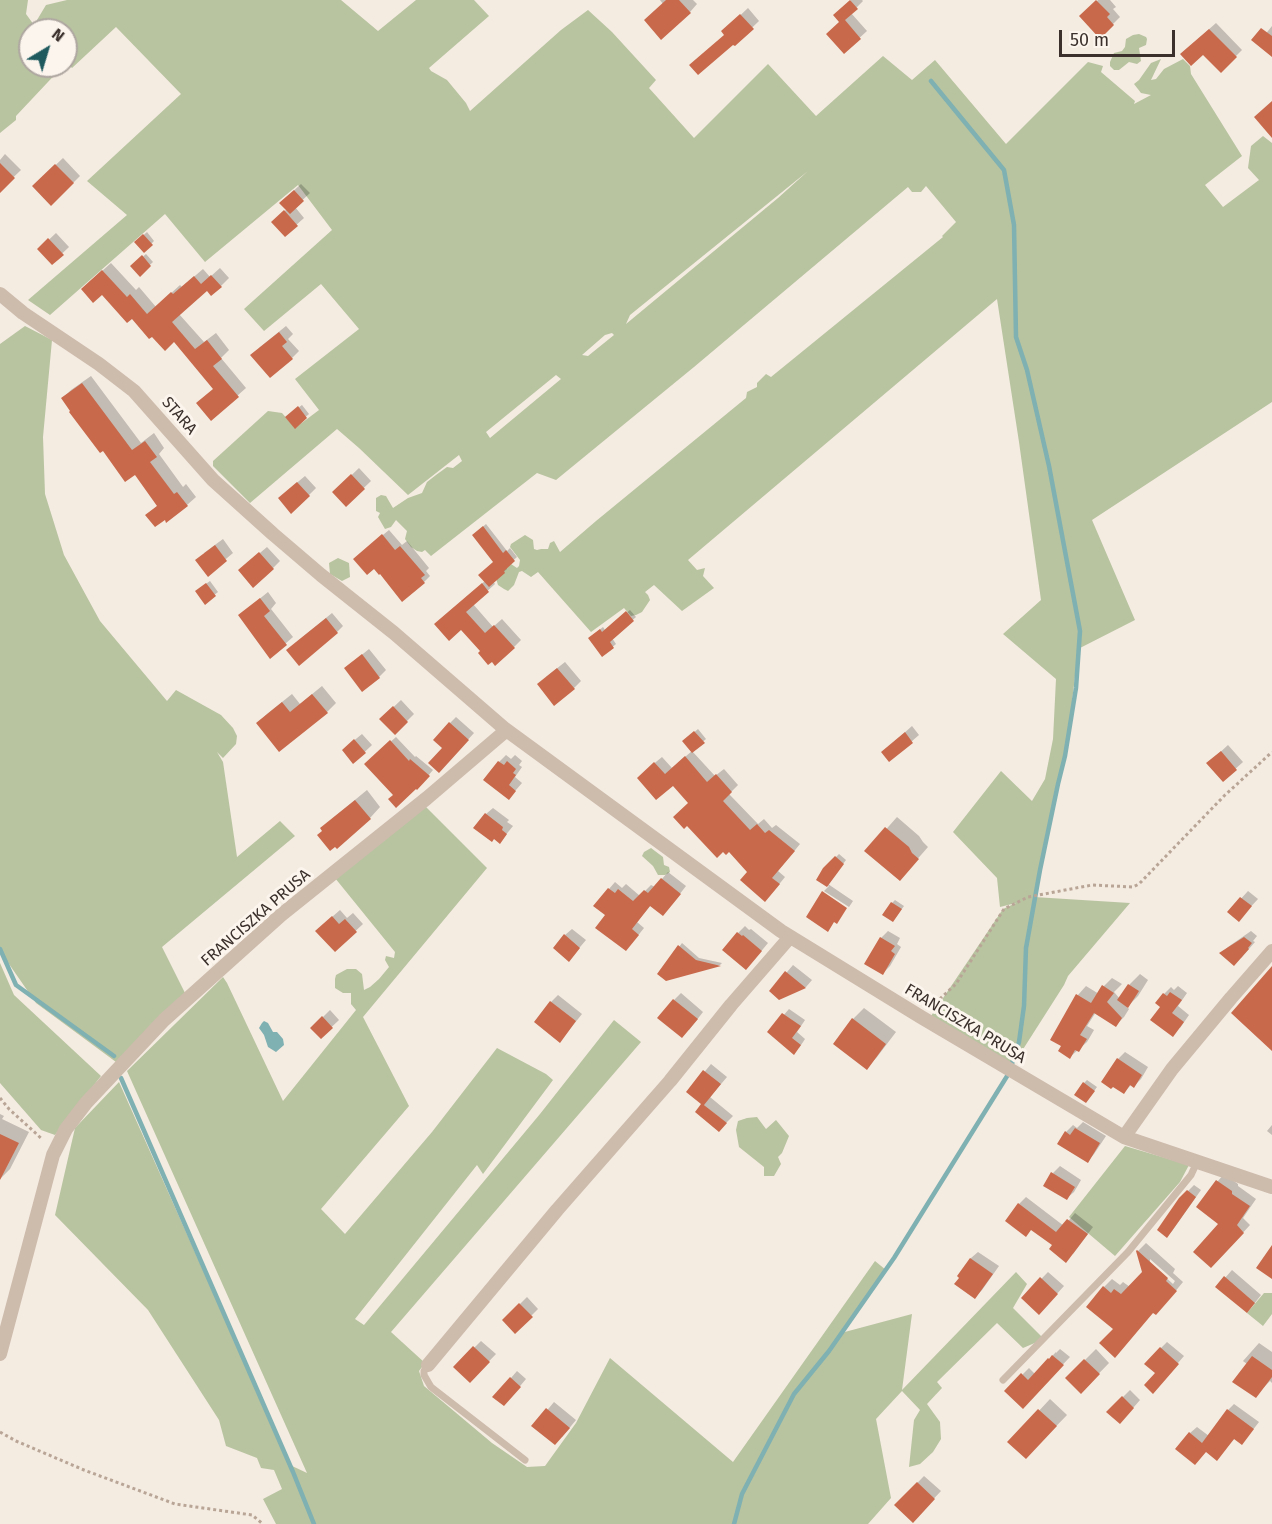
<!DOCTYPE html>
<style>
body{margin:0}
#map{position:relative;width:1272px;height:1524px;overflow:hidden;background:#f4ebe1;font-family:"Fira Sans",sans-serif}
canvas{display:block}
.north{position:absolute;left:18px;top:18px;width:60px;height:60px;box-sizing:border-box;background:#fbf5ee;border:2px solid #aea6a0;border-radius:50%;rotate:38deg;font-size:16px;font-weight:700;line-height:24px;text-align:center;color:#3b302b}
.north::after{content:'';display:block;margin:auto;width:21px;height:27px;background:#1f5a5e;clip-path:polygon(50% 0,100% 100%,50% 72%,0 100%)}
.scale{position:absolute;left:1059px;top:30px;width:116px;height:27px;box-sizing:border-box;border:3px solid #3b302b;border-top:0;padding-left:8px;font-size:18px;line-height:21px;white-space:nowrap;color:#3b302b;-webkit-text-stroke:4px #fbf5ee;paint-order:stroke}
</style>
<div id="map">
<canvas width="1272" height="1524"></canvas>
<div class="north">N</div>
<div class="scale">50 m</div>
</div>
<script>
const ctx = document.querySelector('canvas').getContext('2d');
ctx.lineJoin = 'round';
function paint(path, color) {
  ctx.fillStyle = color;
  ctx.fill(path, 'evenodd');
}
function toPath(rows) {
  const path = new Path2D();
  for (const r of rows) {
    path.moveTo(r[0], r[1]);
    for (let i = 2; i < r.length; i += 2) path.lineTo(r[i], r[i + 1]);
  }
  return path;
}
function trace(path, color, width, dash) {
  ctx.strokeStyle = color;
  ctx.lineWidth = width;
  ctx.lineCap = dash ? 'butt' : 'round';
  ctx.setLineDash(dash || []);
  ctx.stroke(path);
}
function label(font, color, halo, rows, align = 'center') {
  ctx.font = font + ' "Fira Sans",sans-serif';
  ctx.lineWidth = 6;
  ctx.setLineDash([]);
  ctx.textBaseline = 'middle';
  ctx.strokeStyle = halo;
  ctx.fillStyle = color;
  for (const [text, x, y, turn = 0] of rows) {
    ctx.save();
    ctx.translate(x, y);
    ctx.rotate((+turn || 0) * Math.PI / 180);
    ctx.textAlign = isNaN(turn) ? turn : align;
    if (halo) ctx.strokeText(text, 0, 0);
    ctx.fillText(text, 0, 0);
    ctx.restore();
  }
}
const green = toPath([
 [0,0,28,0,26,14,34,25,46,5,67,0,341,0,378,31,416,0,474,0,489,16,429,68,431,71,447,80,466,103,470,111,561,30,588,10,612,32,656,80,649,88,694,138,768,64,816,116,883,56,912,80,935,60,1006,144,1088,62,1103,66,1101,72,1135,101,1134,104,1151,95,1141,93,1134,84,1139,80,1151,63,1161,59,1151,80,1156,79,1164,69,1183,59,1190,66,1191,74,1242,156,1205,185,1223,207,1259,180,1248,168,1251,146,1263,136,1272,143,1272,402,1092,520,1135,620,1078,649,1069,729,1036,896,1034,897,1130,903,1068,976,1064,985,1013,1065,931,1016,1003,909,1016,903,1000,907,997,878,953,832,1001,771,1032,801,1045,779,1053,739,1056,679,1003,634,1041,600,1019,442,997,299,688,560,697,570,705,568,703,576,714,588,682,611,654,585,645,592,648,595,650,600,642,612,636,615,631,616,624,608,591,632,538,572,531,577,522,571,519,572,514,585,508,591,504,589,498,585,495,575,511,564,517,568,519,566,520,560,510,547,511,544,525,535,533,540,534,549,537,550,541,549,548,549,550,543,554,541,560,552,596,521,746,398,747,392,757,387,757,383,766,374,771,377,943,237,942,236,956,222,926,186,921,192,912,192,908,187,694,367,556,480,537,473,431,556,425,550,422,552,417,551,411,547,405,539,407,531,396,520,391,527,385,529,378,517,380,513,376,511,376,498,381,495,386,496,393,508,408,498,422,493,427,482,436,475,447,467,453,468,462,461,459,455,408,495,359,448,337,429,250,503,213,466,213,461,268,411,282,413,295,428,319,410,295,379,359,329,321,284,264,331,244,309,332,230,298,185,205,262,165,214,50,315,28,300,127,215,87,181,181,94,116,27,72,68,66,62,66,30,30,30,30,66,63,66,16,116,16,120,0,133],
 [808,171,778,198,626,324,630,315],
 [612,333,614,335,588,356,582,355,605,335],
 [556,375,561,379,490,438,486,432],
 [1139,34,1146,37,1147,39,1146,45,1139,48,1141,61,1137,64,1129,62,1119,70,1114,70,1110,66,1110,62,1114,53,1122,51,1125,47,1126,39,1133,35],
 [25,326,52,340,43,437,45,494,64,555,100,621,167,701,176,690,221,715,233,728,237,736,236,744,223,758,217,752,223,762,237,857,280,821,295,836,162,947,186,995,116,1062,36,1003,0,951,0,344],
 [338,558,349,563,350,577,342,581,330,574,329,563],
 [424,805,487,868,363,1017,409,1106,321,1209,345,1234,432,1132,497,1048,546,1074,553,1080,483,1174,477,1165,355,1319,364,1325,540,1114,614,1020,641,1042,391,1332,425,1363,419,1371,424,1386,492,1443,527,1467,545,1466,576,1423,610,1358,733,1462,875,1261,886,1270,841,1333,912,1314,902,1390,1016,1272,1027,1284,1013,1308,1044,1339,1023,1348,997,1323,937,1382,942,1388,927,1404,940,1422,941,1439,933,1452,920,1464,909,1467,914,1420,920,1410,902,1391,876,1419,891,1498,868,1524,276,1524,263,1499,282,1489,274,1470,261,1468,257,1458,226,1446,219,1420,148,1310,55,1215,75,1128,119,1082,290,1465,307,1473,127,1071,223,977,227,983,283,1101,356,1010,351,1004,351,993,343,993,335,988,335,979,336,975,347,969,356,969,362,974,364,990,370,987,379,979,389,967,385,960,386,956,394,958,395,952,335,878],
 [651,848,663,857,664,865,669,867,670,872,665,875,658,875,653,866,642,856,644,852],
 [0,963,14,995,101,1076,55,1135,41,1130,0,1083],
 [757,1117,766,1129,776,1120,789,1136,782,1153,778,1157,781,1164,774,1176,764,1176,764,1167,739,1147,736,1130,738,1121,747,1118],
 [1125,1146,1189,1165,1180,1182,1115,1256,1069,1217],
 [1264,1293,1272,1293,1272,1314,1263,1326,1247,1313]
]);
const water = toPath([
 [264,1021,268,1023,273,1032,277,1032,283,1039,284,1045,276,1052,268,1047,264,1035,259,1028,262,1023]
]);
const shadow = toPath([
 [660,0,693,0,697,4,690,12,663,4],
 [851,0,862,0,863,1,851,13,867,31,844,52,840,22,842,9],
 [1098,0,1110,0,1116,7,1113,9,1120,17,1100,37,1081,17],
 [748,8,759,21,735,44,726,35,730,25],
 [1216,23,1242,50,1221,71,1204,52,1189,47],
 [1272,26,1272,45,1264,36],
 [5,154,21,170,0,190,0,160],
 [63,158,80,176,52,204,34,186],
 [301,184,310,193,295,207,304,218,285,235,273,222,287,209,288,196],
 [147,232,154,241,144,251,136,242],
 [56,233,69,247,52,263,39,249],
 [146,254,153,262,140,274,132,266],
 [111,263,136,290,139,287,156,307,180,285,182,287,203,269,210,277,220,268,229,278,221,286,207,289,179,314,204,342,216,333,229,350,221,358,246,388,211,419,214,388,174,340,152,335,91,281],
 [286,326,293,334,288,339,299,351,292,358,259,348],
 [91,376,141,443,154,433,164,448,159,454,183,487,186,484,196,497,187,505,147,515,158,505,135,472,63,398,71,390],
 [302,405,309,414,295,426,290,414],
 [359,468,371,481,346,505,334,492],
 [305,476,316,488,309,495,287,491],
 [486,524,507,551,510,548,517,557,506,567,507,569,493,581,495,584,473,604,493,627,502,619,521,640,514,647,482,651,461,628,443,617,485,581,495,562,477,532],
 [389,530,402,545,407,541,429,568,426,571,430,576,424,582,380,572,361,553],
 [223,539,233,553,208,574,204,553],
 [267,547,280,561,273,568,247,564],
 [210,581,218,592,205,602,200,588],
 [268,592,276,603,271,609,293,637,270,657,247,609],
 [630,610,636,617,612,638,616,644,603,655,593,635,603,627,605,630],
 [332,613,343,626,337,632,294,644],
 [369,649,386,670,379,677,353,662],
 [565,662,581,681,574,688,546,677],
 [322,686,336,703,327,712,258,723,267,714,292,694,300,704],
 [401,700,414,714,395,733,381,719],
 [456,717,474,733,445,765,444,747,450,723],
 [912,726,919,735,890,760,883,752],
 [698,729,706,739,692,751,715,776,724,769,738,785,729,794,758,824,764,819,772,828,776,825,800,844,778,871,785,877,772,893,749,872,673,784,645,771,662,757,672,768,692,751,684,741],
 [362,734,372,745,354,762,351,743],
 [396,737,415,757,416,756,433,770,422,783,395,794,371,759],
 [1228,745,1243,762,1223,780,1215,757],
 [506,755,511,759,515,755,522,761,519,765,522,767,515,777,522,783,509,798,499,762],
 [367,790,380,807,370,818,323,830,322,828,333,818],
 [493,808,509,820,507,822,513,826,500,842,486,814],
 [897,817,919,836,923,842,928,847,900,879,867,851],
 [839,854,846,860,828,884,853,901,849,907,824,891,829,886,818,879,824,869],
 [668,872,686,886,669,908,651,905,637,922,644,928,632,943,608,915,609,889,615,882,622,888,626,884,640,896,651,885,655,887],
 [1248,891,1258,899,1245,913,1229,912],
 [895,900,904,906,896,917,892,903],
 [340,910,347,918,353,913,363,924,335,950,324,924],
 [745,926,749,930,751,929,768,943,753,961,738,933],
 [572,929,586,940,575,953,565,935],
 [888,931,900,938,897,944,901,947,890,966,883,973,881,938],
 [1251,931,1257,936,1253,941,1255,942,1241,958,1221,953,1228,947],
 [682,943,699,958,722,963,720,965,666,979,659,974],
 [793,965,812,980,806,987,780,998,771,991],
 [1140,974,1148,980,1138,996,1127,1007,1129,1009,1124,1017,1116,1025,1096,1012,1087,1026,1094,1030,1087,1042,1070,1057,1063,1046,1052,1039,1078,995,1086,986,1099,994,1104,986,1112,978,1122,984,1114,992,1120,999,1129,985],
 [1178,986,1187,993,1178,1006,1189,1015,1180,1028,1162,1006,1164,994,1171,987,1174,990],
 [681,993,703,1012,689,1030,674,1000],
 [558,995,582,1014,566,1034,551,1002],
 [864,1008,896,1032,877,1057,867,1068,835,1044,853,1019],
 [789,1009,805,1020,797,1032,805,1039,799,1048,769,1032],
 [330,1010,339,1020,321,1037,312,1028],
 [1125,1052,1148,1067,1141,1079,1134,1086,1132,1084,1124,1092,1113,1085,1118,1059],
 [711,1064,727,1077,710,1097,733,1116,726,1123,688,1092],
 [1087,1080,1097,1087,1089,1098,1084,1083],
 [0,1114,4,1116,2,1119,29,1132,10,1169,0,1179],
 [1083,1122,1106,1136,1094,1154,1088,1161,1066,1132,1073,1125,1077,1128],
 [1272,1125,1272,1135,1267,1131],
 [1060,1166,1081,1180,1074,1192,1067,1198,1053,1173],
 [1224,1174,1238,1184,1238,1186,1256,1199,1243,1218,1250,1225,1218,1260,1221,1224,1198,1207,1218,1181],
 [1194,1185,1201,1190,1172,1231,1167,1236,1185,1194],
 [1026,1197,1064,1226,1075,1213,1093,1227,1073,1254,1055,1244,1019,1204],
 [1146,1243,1175,1269,1173,1273,1183,1282,1164,1305,1154,1311,1115,1329,1104,1287,1112,1279,1120,1285,1123,1282,1130,1287,1144,1272,1137,1252],
 [1150,1259,1175,1281,1173,1284,1150,1263],
 [978,1252,999,1266,982,1290,975,1297,959,1276,971,1258],
 [1232,1270,1261,1295,1254,1304,1217,1287],
 [1048,1272,1064,1286,1046,1306,1023,1298],
 [527,1297,538,1309,515,1332,504,1320],
 [481,1341,496,1354,470,1381,455,1367],
 [1167,1342,1184,1356,1159,1385,1157,1373,1161,1348],
 [1259,1343,1272,1352,1272,1383,1270,1381,1255,1396,1247,1364,1243,1361],
 [1060,1349,1070,1357,1022,1407,1006,1391,1029,1368,1035,1374,1056,1352,1056,1353],
 [1096,1349,1109,1363,1081,1392,1067,1378],
 [517,1371,526,1379,510,1398,511,1378],
 [1130,1390,1140,1400,1127,1415,1108,1412],
 [1050,1399,1067,1415,1037,1446,1010,1442],
 [554,1402,576,1420,562,1437,534,1426],
 [1234,1404,1259,1422,1242,1444,1235,1438,1217,1459,1190,1433,1197,1427,1209,1436,1228,1410],
 [924,1476,941,1491,913,1521,896,1505]
]);
const stream = toPath([
 [0,949,16,985,114,1056],
 [121,1078,293,1472,314,1524],
 [734,1524,742,1494,794,1394,829,1351,894,1258,1009,1073,1019,1042,1024,1006,1026,948,1040,870,1058,784,1065,756,1076,688,1080,631,1049,466,1027,370,1016,337,1014,225,1004,170,931,81]
]);
const building = toPath([
 [666,0,679,0,691,13,661,40,644,20],
 [850,0,858,9,845,20,861,39,844,54,826,34,839,22,833,15],
 [1096,0,1110,14,1107,17,1114,25,1100,39,1079,16],
 [740,14,754,29,735,46,733,45,698,75,689,65,724,35,721,31],
 [1261,28,1272,36,1272,57,1251,40],
 [1209,29,1237,57,1221,73,1203,55,1191,66,1180,54],
 [1272,101,1272,138,1254,117],
 [0,163,15,178,0,193],
 [55,164,74,183,51,206,32,186],
 [294,190,304,201,290,214,279,203],
 [284,210,298,226,285,237,271,222],
 [143,234,153,245,144,253,134,242],
 [48,238,64,255,52,265,37,249],
 [142,255,151,266,140,277,130,266],
 [102,270,127,297,130,294,147,314,171,292,173,294,194,276,201,284,211,275,222,287,211,296,207,291,172,322,195,349,207,340,222,359,213,366,239,397,211,421,196,403,213,389,174,342,165,351,152,337,149,339,132,319,127,323,102,295,93,303,81,289],
 [279,332,287,342,282,346,293,359,270,378,250,355],
 [82,383,132,450,145,441,157,457,150,462,174,494,177,492,188,506,166,523,165,520,155,527,145,515,157,506,135,475,125,482,103,451,100,453,69,412,70,411,61,398],
 [298,406,307,418,295,429,285,417],
 [351,474,365,489,346,507,332,492],
 [297,482,310,496,291,514,278,498],
 [483,526,503,553,506,550,515,561,504,571,505,573,489,587,478,575,493,562,472,535],
 [382,534,395,550,400,546,425,575,421,578,425,583,402,602,380,574,379,575,374,569,367,575,353,559],
 [215,545,227,561,208,577,195,560],
 [259,552,274,569,253,588,238,570],
 [206,583,216,596,205,605,195,591],
 [482,583,489,592,466,612,485,633,494,625,515,648,495,666,492,662,488,665,478,653,480,651,461,630,449,641,434,624],
 [260,598,270,611,264,616,287,645,270,659,238,615],
 [626,611,634,621,610,642,614,648,602,657,588,638,600,629,602,632],
 [326,618,338,633,299,666,286,650],
 [362,654,380,678,362,692,344,668],
 [557,668,575,689,554,706,537,684],
 [312,694,328,713,279,752,256,723,282,702,290,712],
 [393,706,408,722,395,735,379,719],
 [449,722,469,740,439,773,428,763,442,748,433,740],
 [694,731,705,743,692,753,682,741],
 [905,732,913,743,889,762,881,752],
 [354,739,366,753,353,764,342,750],
 [390,740,409,761,410,759,430,776,417,790,416,789,396,808,388,799,393,795,364,764],
 [1221,751,1237,770,1223,782,1206,763],
 [685,756,707,782,716,774,732,792,723,801,750,830,757,824,765,833,769,830,795,851,772,878,780,884,765,902,740,880,747,872,729,852,726,855,723,852,717,858,687,826,684,829,673,817,688,803,673,786,656,800,637,778,654,762,665,774],
 [498,761,504,765,507,761,516,769,513,773,516,775,509,785,516,791,509,800,483,780],
 [355,800,371,819,337,849,335,847,330,851,317,835,322,831,320,828],
 [485,813,503,827,502,830,507,834,500,844,494,839,492,842,473,828],
 [885,827,909,847,912,853,919,859,900,881,864,851],
 [835,856,844,864,827,887,816,880,823,868],
 [661,878,681,894,663,916,650,906,632,929,639,935,626,951,595,928,605,915,593,906,608,888,615,893,618,889,633,901,644,890,648,893],
 [822,891,847,908,837,924,834,922,828,932,806,917],
 [1240,897,1252,906,1239,922,1227,912],
 [891,902,902,909,893,922,882,915],
 [332,916,339,924,345,919,357,932,335,952,315,931],
 [737,932,742,936,743,935,762,951,746,970,722,950],
 [564,934,580,948,569,962,553,948],
 [880,937,895,946,891,951,895,954,883,975,864,964],
 [1244,937,1252,943,1248,948,1249,949,1234,966,1219,953],
 [678,945,696,960,721,966,666,981,657,974],
 [1272,966,1272,1051,1231,1013],
 [785,971,806,988,779,1000,769,991],
 [1128,984,1139,991,1128,1008,1117,1000],
 [1102,985,1114,993,1107,1002,1122,1018,1116,1027,1094,1013,1080,1035,1087,1039,1079,1052,1075,1050,1070,1059,1058,1051,1061,1046,1050,1040,1076,994,1091,1003],
 [1170,992,1182,1000,1172,1013,1184,1022,1173,1037,1150,1020,1160,1007,1155,1003,1163,993,1167,996],
 [673,999,698,1019,682,1038,657,1018],
 [550,1001,576,1021,560,1043,534,1022],
 [782,1013,801,1026,792,1038,801,1045,794,1055,767,1032],
 [322,1016,333,1028,321,1039,310,1028],
 [852,1018,886,1044,867,1070,833,1044],
 [1117,1058,1142,1075,1134,1088,1130,1085,1124,1094,1113,1087,1111,1089,1101,1082],
 [703,1070,721,1084,704,1105,727,1123,719,1132,695,1112,701,1104,686,1092],
 [1083,1082,1095,1091,1086,1103,1074,1095],
 [1075,1128,1100,1143,1088,1163,1057,1144,1065,1131,1070,1135],
 [0,1134,19,1143,0,1180],
 [1051,1172,1075,1187,1067,1200,1043,1186],
 [1216,1180,1232,1191,1232,1194,1250,1206,1237,1225,1244,1233,1211,1268,1193,1252,1218,1224,1196,1207],
 [1187,1190,1196,1197,1167,1238,1157,1230,1179,1198],
 [1018,1203,1056,1232,1067,1219,1088,1234,1066,1263,1049,1249,1052,1245,1031,1230,1026,1237,1005,1221],
 [1272,1245,1272,1279,1256,1268],
 [1137,1250,1168,1278,1166,1281,1177,1291,1156,1315,1153,1313,1115,1358,1099,1343,1113,1329,1086,1307,1103,1286,1111,1293,1114,1289,1121,1294,1142,1272,1136,1251],
 [970,1258,993,1274,975,1299,954,1284,959,1278,957,1276],
 [1224,1276,1255,1303,1247,1313,1215,1287],
 [1040,1277,1058,1294,1039,1315,1021,1298],
 [519,1303,533,1317,515,1334,502,1320],
 [473,1346,490,1362,470,1383,453,1367],
 [1160,1347,1179,1364,1153,1394,1144,1385,1155,1373,1144,1364],
 [1052,1355,1064,1365,1023,1409,1004,1391,1021,1373,1028,1380,1048,1358,1049,1359],
 [1252,1356,1272,1370,1272,1377,1256,1398,1232,1382],
 [1084,1359,1100,1374,1081,1394,1065,1378],
 [510,1377,521,1387,504,1406,492,1397],
 [1122,1396,1134,1408,1120,1424,1106,1412],
 [546,1408,570,1428,555,1445,531,1426],
 [1038,1409,1057,1426,1026,1459,1007,1442],
 [1227,1409,1254,1429,1242,1445,1234,1439,1217,1461,1206,1452,1195,1465,1175,1449,1189,1432,1202,1443],
 [917,1482,935,1499,913,1523,894,1505]
]);
const path = toPath([
 [931,1007,956,984,1004,909,1028,897,1092,885,1133,887,1139,884,1224,796,1272,752],
 [0,1098,9,1109,42,1139],
 [0,1432,16,1441,84,1470,175,1504,252,1515,263,1524]
]);
const lane = toPath([
 [428,1365,424,1371,424,1375,431,1387,525,1460],
 [1003,1380,1128,1252,1191,1175,1197,1162]
]);
const street = toPath([
 [0,294,23,313,99,364,134,391,213,480,273,534,321,575,394,633,505,729,781,931,921,1017,1124,1137,1272,1187],
 [1124,1137,1172,1069,1231,998,1272,951],
 [0,1354,53,1155,66,1129,86,1103,164,1020,281,915,427,798,502,734,505,729],
 [428,1365,557,1210,670,1081,731,1005,790,937]
]);
const streetNames = [
 ["STARA",179,416,49],
 ["FRANCISZKA PRUSA",256,918,-41],
 ["FRANCISZKA PRUSA",965,1024,31]
];
paint(green, '#b8c4a0');
paint(water, '#7fb0b2');
paint(shadow, '#0003');
trace(stream, '#7fb0b2', 4.5);
paint(building, '#c8694b');
trace(path, '#b9a596', 3, [3, 3]);
trace(lane, '#cdbbac', 7);
trace(street, '#cdbbac', 14);
label('16px', '#3b302b', '#fbf5ee', streetNames);
</script>
